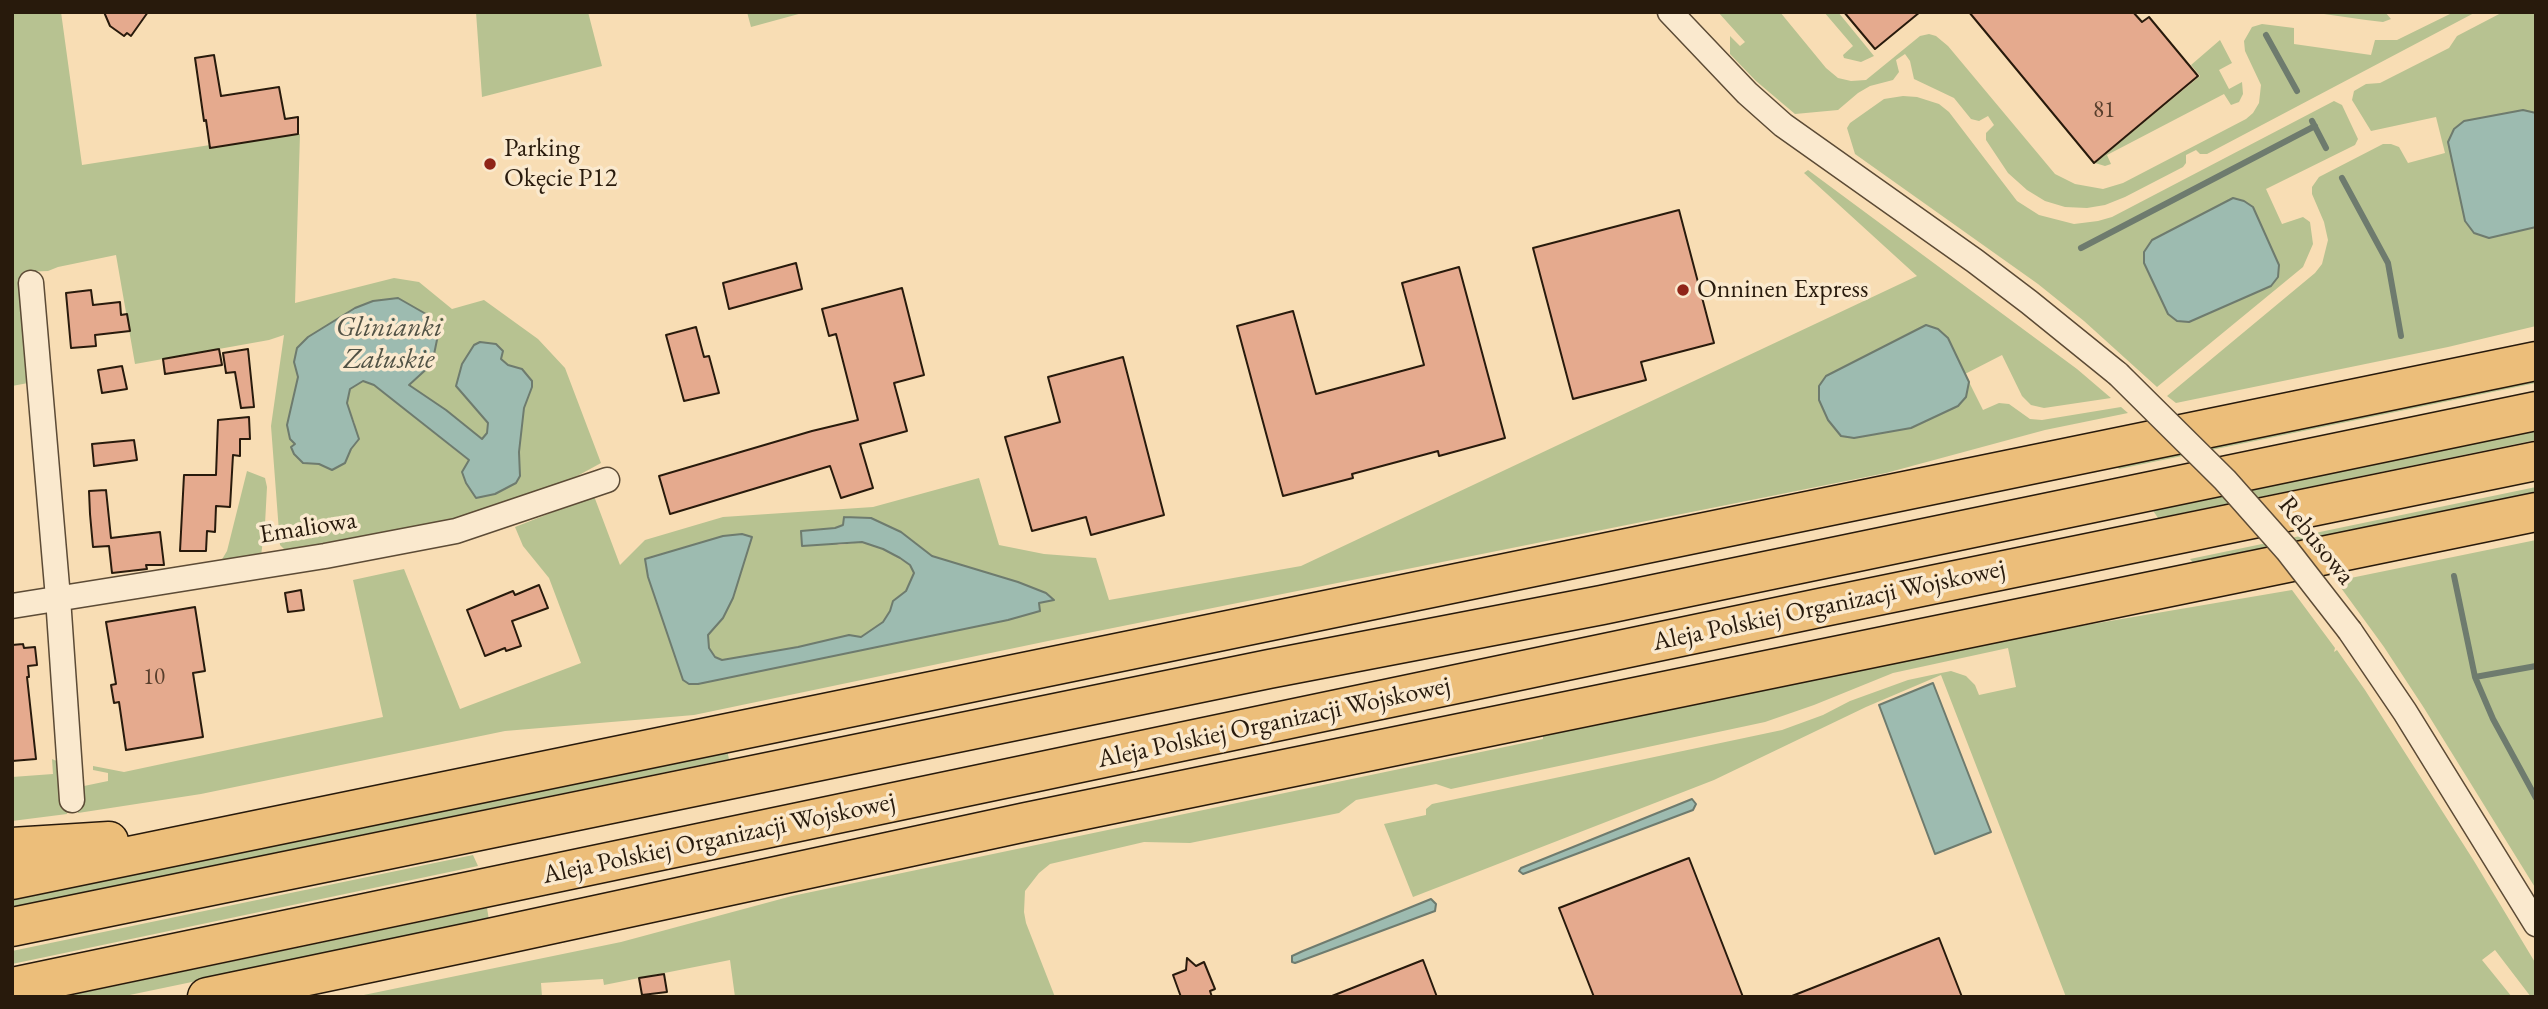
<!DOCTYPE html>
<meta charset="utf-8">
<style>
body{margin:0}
#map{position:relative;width:2548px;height:1009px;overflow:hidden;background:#f8ddb4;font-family:"EB Garamond",serif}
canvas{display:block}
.frame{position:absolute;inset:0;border:14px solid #281a0c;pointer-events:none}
</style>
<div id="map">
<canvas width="2548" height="1009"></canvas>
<div class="frame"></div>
</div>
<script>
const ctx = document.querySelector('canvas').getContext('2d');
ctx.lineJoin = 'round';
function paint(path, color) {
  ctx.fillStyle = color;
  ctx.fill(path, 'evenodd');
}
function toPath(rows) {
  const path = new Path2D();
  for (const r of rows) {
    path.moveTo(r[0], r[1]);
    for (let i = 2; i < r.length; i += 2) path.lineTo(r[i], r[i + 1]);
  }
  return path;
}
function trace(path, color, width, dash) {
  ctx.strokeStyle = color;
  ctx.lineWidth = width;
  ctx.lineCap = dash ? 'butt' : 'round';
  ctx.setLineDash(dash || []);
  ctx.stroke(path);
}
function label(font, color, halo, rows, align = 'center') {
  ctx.font = font + ' "EB Garamond",serif';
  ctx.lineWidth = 7;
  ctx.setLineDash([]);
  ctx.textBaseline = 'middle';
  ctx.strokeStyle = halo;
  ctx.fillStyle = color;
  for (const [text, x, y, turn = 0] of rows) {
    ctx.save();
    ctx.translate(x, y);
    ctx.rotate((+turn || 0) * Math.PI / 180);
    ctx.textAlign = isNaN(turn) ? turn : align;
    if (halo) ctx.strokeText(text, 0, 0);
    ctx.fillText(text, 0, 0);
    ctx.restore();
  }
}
const green = toPath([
 [12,12,61,12,82,165,210,145,211,148,300,134,295,303,394,278,419,282,452,309,484,300,538,339,565,368,601,463,559,486,493,513,289,554,280,545,271,426,284,335,269,340,135,364,116,255,58,267,48,271,22,272,28,383,12,386],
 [373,301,438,335,432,364,409,385,446,410,483,440,488,433,496,344,501,359,508,365,522,369,532,387,524,408,519,452,520,476,469,461,374,385,363,381,350,389,347,403,355,424,351,449,345,463,332,470,319,464,303,463,296,445,298,377,294,362,297,348,308,337,355,308],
 [476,12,588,12,602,66,482,97],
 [747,12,806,12,751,27],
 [1718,12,1780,12,1826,68,1838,78,1851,81,1866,80,1920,36,1929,34,1936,36,1948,46,2055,174,2075,184,2103,189,2123,183,2246,119,2253,113,2259,103,2261,85,2245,51,2244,41,2252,27,2262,24,2294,28,2294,44,2371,55,2375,40,2397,40,2454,12,2476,12,2207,154,2200,154,2196,150,2186,155,2186,163,2183,167,2125,197,2105,205,2087,208,2065,207,2045,201,2027,190,2008,173,1986,140,1986,133,1994,125,1988,116,1979,121,1971,119,1954,98,1914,79,1910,61,1905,54,1896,60,1899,72,1893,80,1870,86,1858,93,1838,110,1795,114,1756,81,1730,54,1730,36,1740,46,1745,42],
 [1824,12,1838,12,1874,56,1861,62,1844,58,1843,55,1853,46],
 [2310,12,2385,12,2391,19,2383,22,2366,20],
 [2503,12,2536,12,2536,326,2448,347,2176,403,2167,396,2315,273,2322,264,2328,240,2324,222,2312,194,2312,187,2319,177,2383,144,2391,144,2399,147,2408,163,2445,153,2436,117,2371,131,2352,100,2354,91,2366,84,2380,83,2449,48,2457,36],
 [2220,40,2232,63,2219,70,2229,89,2242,82,2243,94,2239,102,2231,105,2224,94,2107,155,2111,164,2105,166,2095,163,2200,76,2191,65],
 [1903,96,1917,97,1939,104,1949,112,2017,201,2039,215,2074,224,2098,221,2112,217,2334,101,2342,105,2358,139,2355,145,2266,189,2282,224,2303,217,2310,222,2313,244,2303,267,2157,387,2084,321,2038,284,1855,154,1847,128,1850,123,1884,99],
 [2144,252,2278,277,2271,286,2189,322,2168,314,2144,264],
 [1808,170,2077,369,2111,398,2044,408,2031,405,2022,396,2002,355,1965,374,1948,338,1966,397,1969,382,1983,410,1999,403,2009,404,2030,419,2042,420,2121,407,2128,413,2045,430,1886,473,1048,641,694,715,505,731,201,794,78,813,77,793,84,786,108,781,108,773,93,770,93,766,124,772,383,717,353,580,404,569,460,709,581,663,549,578,523,546,515,527,594,496,620,565,645,540,723,517,873,507,979,478,999,545,1044,554,1096,558,1109,600,1301,566,1917,276,1804,173],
 [844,517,901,532,932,556,1018,582,1053,600,1039,603,1040,611,1008,620,698,684,683,680,648,577,751,537,733,598,723,618,708,635,709,648,715,657,722,660,798,647,849,635,861,637,883,622,890,611,893,601,906,591,914,573,910,565,883,549,862,542,839,545,801,531,835,528,843,525],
 [2536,374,2536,383,2119,469,2113,461],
 [2536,430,2536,440,2158,518,2152,509],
 [247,471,265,478,267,487,265,524,261,556,221,561,227,551],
 [2536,487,2536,495,2195,565,2190,559],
 [2536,540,2536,889,2424,708,2384,647,2336,581],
 [2292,590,2335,648,2334,652,2337,650,2365,690,2474,861,2536,964,2536,997,2531,997,2495,950,2482,960,2512,997,2066,997,1941,675,1866,707,1714,780,1413,897,1384,824,1426,815,1426,809,1432,804,1782,730,1823,715,1850,701,1908,680,1941,673,1951,671,1966,676,1975,685,1979,695,2016,687,2008,648,1893,673,1814,705,1765,722,1451,789,1436,784,1356,800,1339,813,1190,843,1144,842,1050,864,1039,873,1025,891,1024,912,1026,923,1055,997,735,997,730,960,604,985,603,979,541,983,542,997,354,997,621,942,792,896,1543,739,1543,734,2010,638],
 [726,746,729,759,12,907,12,895],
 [52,759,61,763,67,814,12,821,12,777,53,774],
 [473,855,478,866,12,964,12,951],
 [487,908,489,920,120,997,62,997]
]);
const water = toPath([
 [2523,110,2536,113,2536,227,2489,238,2474,233,2465,221,2448,142,2454,129,2464,121,2523,110],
 [2233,198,2244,201,2253,207,2279,265,2278,277,2271,286,2189,322,2177,321,2168,314,2144,263,2144,252,2152,240,2233,198],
 [398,298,426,314,436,328,438,335,432,364,409,385,446,410,482,439,487,433,488,423,456,386,462,364,474,345,480,342,496,344,503,351,501,359,508,365,522,369,532,381,532,387,524,408,519,452,520,476,516,483,495,494,476,498,466,483,462,472,469,460,374,385,363,381,350,389,347,403,359,439,351,449,345,463,332,470,319,464,303,463,294,454,291,447,295,444,290,439,287,425,298,377,294,362,297,348,308,337,355,308,373,301,398,298],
 [1926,325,1938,329,1948,338,1969,382,1966,397,1958,406,1911,428,1854,438,1841,436,1828,420,1819,400,1819,386,1826,376,1926,325],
 [844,517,871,518,901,532,932,556,1018,582,1046,593,1054,600,1039,603,1040,611,1008,620,698,684,689,684,683,680,648,577,645,559,723,536,742,534,752,537,733,598,723,618,708,635,709,648,715,657,722,660,798,647,849,635,861,637,883,622,890,611,893,601,906,591,914,573,910,565,900,558,883,549,862,542,802,546,801,531,835,528,843,525,844,517],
 [1933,683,1991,832,1935,854,1879,705,1933,683],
 [1692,799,1696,804,1693,810,1523,874,1519,871,1521,868,1692,799],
 [1431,899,1436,904,1435,911,1295,963,1292,962,1292,956,1303,951,1431,899]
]);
const stream = toPath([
 [2266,35,2297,91],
 [2312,121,2326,148],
 [2342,178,2388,263,2401,336],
 [2081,248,2315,126],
 [2454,576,2475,677,2493,719,2536,798],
 [2475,677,2536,666]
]);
const building = toPath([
 [104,12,148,12,131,36,127,33,124,36,110,26,104,12],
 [1844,12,1920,12,1875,49,1844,12],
 [1969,12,2133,12,2142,22,2149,17,2198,76,2094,163,1969,12],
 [214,55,221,96,279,87,285,119,298,117,298,134,210,148,206,120,204,121,195,58,214,55],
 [1679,210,1714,343,1641,362,1646,380,1573,399,1533,248,1679,210],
 [796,263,802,289,729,309,723,283,796,263],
 [1459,267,1505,438,1439,456,1438,451,1352,474,1353,478,1283,496,1237,326,1293,311,1316,394,1424,365,1402,283,1459,267],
 [902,288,924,375,894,383,907,431,860,444,873,488,841,498,830,466,670,514,659,476,812,431,858,420,836,334,829,336,822,309,902,288],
 [91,290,93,305,120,302,121,315,127,314,130,331,95,335,96,346,71,348,66,293,91,290],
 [696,327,704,357,709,356,719,393,684,401,666,335,696,327],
 [219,349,222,365,165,374,163,359,219,349],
 [248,349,254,407,241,408,235,372,226,373,223,353,248,349],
 [1123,357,1164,515,1091,535,1086,517,1032,531,1005,437,1060,422,1048,377,1123,357],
 [122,366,127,389,102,393,98,370,122,366],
 [249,417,250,439,240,439,240,456,233,455,230,507,216,506,215,532,207,531,206,551,180,551,184,475,216,475,218,420,249,417],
 [134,440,137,460,94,466,92,444,134,440],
 [106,490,111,538,160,532,164,565,146,565,147,569,112,573,109,546,93,547,90,514,89,491,106,490],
 [539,585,548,608,512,621,521,646,506,651,505,648,485,656,467,610,513,591,515,595,539,585],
 [301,590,304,610,288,612,285,593,301,590],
 [195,607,205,671,193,673,203,737,126,750,119,702,114,703,111,685,116,684,106,622,195,607],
 [23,644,24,648,35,647,37,665,28,666,29,677,27,677,36,759,12,761,12,645,23,644],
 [1689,858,1743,997,1594,997,1559,908,1689,858],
 [1939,938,1962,997,1792,997,1792,996,1939,938],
 [1187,958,1196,966,1204,962,1215,989,1210,991,1212,997,1181,997,1173,975,1186,970,1187,958],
 [1423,960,1437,997,1333,997,1332,996,1423,960],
 [664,974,667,992,642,995,639,978,664,974]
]);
const street = toPath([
 [1670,12,1747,93,1783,125,1975,261,2029,302,2118,374],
 [31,283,58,598,72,800],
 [12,606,325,556,456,531,607,480],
 [2350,631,2405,712,2536,924]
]);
const highway = toPath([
 [12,847,109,841],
 [12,880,2536,361],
 [12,927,1269,669,1602,605,2536,411],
 [12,987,1824,607,2536,461],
 [207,997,475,941,1026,822,2536,512]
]);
const streetBridge = toPath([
 [2118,374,2225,480,2287,550,2350,631]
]);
const markers = [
 [490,164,7,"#8f2418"],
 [1683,290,7,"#8f2418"]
];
const numberNames = [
 ["81",2104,111],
 ["10",154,678]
];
const poiNames = [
 ["Parking",504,149],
 ["Okęcie P12",504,179],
 ["Onninen Express",1697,290]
];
const streetNames = [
 ["Emaliowa",308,528,-9],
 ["Rebusowa",2316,541,51],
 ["Aleja Polskiej Organizacji Wojskowej",1829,606,-12],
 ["Aleja Polskiej Organizacji Wojskowej",1274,723,-12],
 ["Aleja Polskiej Organizacji Wojskowej",719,839,-12]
];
const waterNames = [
 ["Glinianki",389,328],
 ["Załuskie",389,360]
];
paint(green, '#b7c291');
paint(water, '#9dbbb0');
trace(water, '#6e7b6e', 2);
trace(stream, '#6e7b6e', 6);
paint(building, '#e5aa8e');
trace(building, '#281a0c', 2);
trace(street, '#5c4b36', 27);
trace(highway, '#281a0c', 41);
trace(street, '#fae9ce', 24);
trace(highway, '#ecbe7a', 38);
trace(streetBridge, '#5c4b36', 27, []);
trace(streetBridge, '#fae9ce', 24);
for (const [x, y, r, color] of markers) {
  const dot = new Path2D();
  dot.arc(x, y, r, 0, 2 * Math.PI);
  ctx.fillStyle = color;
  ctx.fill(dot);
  trace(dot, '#fae9ce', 2.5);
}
label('23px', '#573e2c', null, numberNames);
label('26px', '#281a0c', '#fae9ce', poiNames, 'left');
label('26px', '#281a0c', '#fae9ce', streetNames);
label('italic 28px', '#515245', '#fae9ce', waterNames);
</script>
